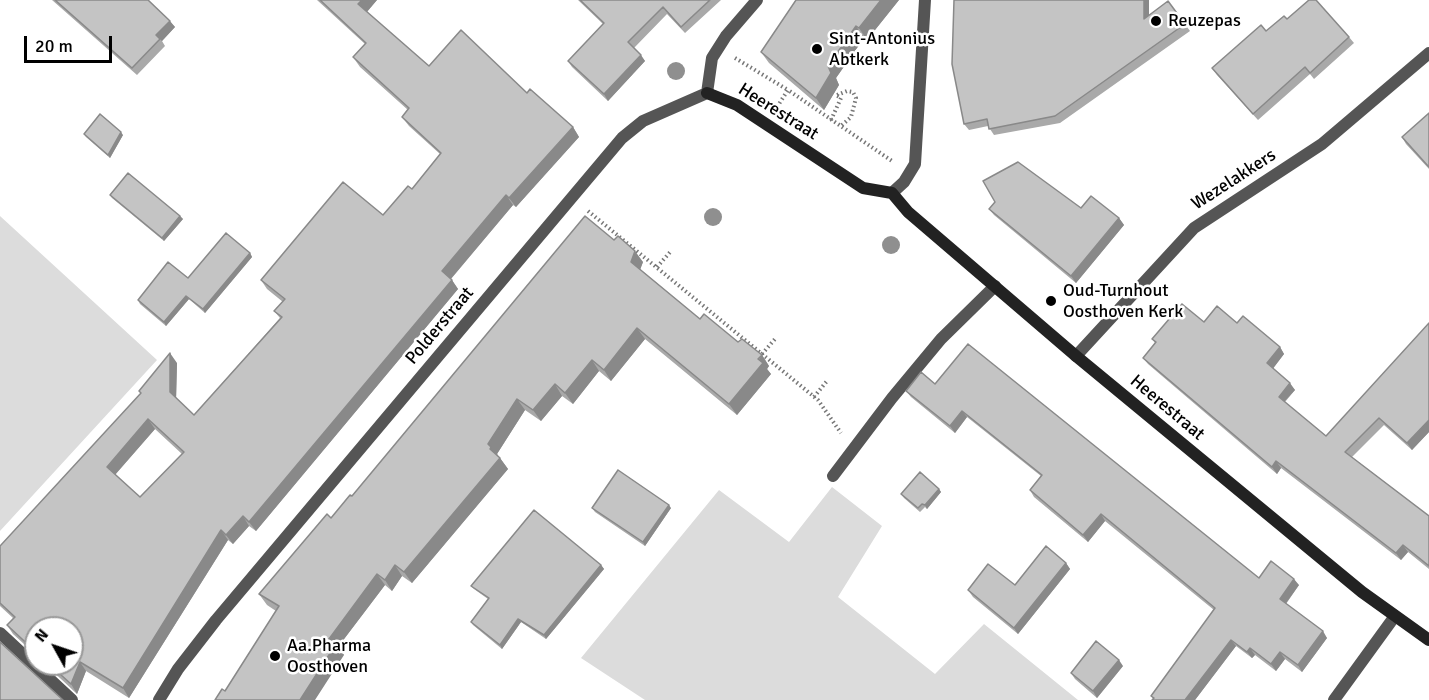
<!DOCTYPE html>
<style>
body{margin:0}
#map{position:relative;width:1429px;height:700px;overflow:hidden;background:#fff;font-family:Signika,sans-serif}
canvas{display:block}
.north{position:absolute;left:24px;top:616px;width:60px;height:60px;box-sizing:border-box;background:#fff;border:2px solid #999;border-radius:50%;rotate:310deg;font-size:16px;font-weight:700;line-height:24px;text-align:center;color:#000}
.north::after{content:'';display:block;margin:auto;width:21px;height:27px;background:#000;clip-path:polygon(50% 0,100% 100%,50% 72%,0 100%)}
.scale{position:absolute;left:24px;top:36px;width:88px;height:27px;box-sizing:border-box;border:3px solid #000;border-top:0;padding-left:8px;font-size:18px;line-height:21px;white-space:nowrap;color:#000;-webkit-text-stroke:4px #fff;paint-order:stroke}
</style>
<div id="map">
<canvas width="1429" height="700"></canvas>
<div class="north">N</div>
<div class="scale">20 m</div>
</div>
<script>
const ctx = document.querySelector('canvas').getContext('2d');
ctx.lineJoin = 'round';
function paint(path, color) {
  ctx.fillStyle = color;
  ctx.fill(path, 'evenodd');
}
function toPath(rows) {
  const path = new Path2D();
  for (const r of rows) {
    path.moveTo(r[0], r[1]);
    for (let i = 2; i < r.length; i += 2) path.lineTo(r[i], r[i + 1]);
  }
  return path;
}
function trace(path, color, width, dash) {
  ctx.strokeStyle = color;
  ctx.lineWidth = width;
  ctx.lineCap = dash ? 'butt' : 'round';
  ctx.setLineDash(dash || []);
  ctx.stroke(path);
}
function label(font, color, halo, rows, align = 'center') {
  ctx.font = font + ' Signika,sans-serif';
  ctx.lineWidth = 5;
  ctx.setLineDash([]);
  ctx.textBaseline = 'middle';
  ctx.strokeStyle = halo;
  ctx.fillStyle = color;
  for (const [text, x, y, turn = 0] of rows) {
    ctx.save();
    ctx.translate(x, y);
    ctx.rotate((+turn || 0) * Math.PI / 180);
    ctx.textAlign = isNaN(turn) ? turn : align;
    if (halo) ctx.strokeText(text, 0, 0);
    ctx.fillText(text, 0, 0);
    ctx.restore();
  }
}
const green = toPath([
 [0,216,157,360,0,531],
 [832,487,882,526,838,597,935,674,984,624,1078,700,645,700,581,658,719,490,789,542]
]);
const path = toPath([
 [735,58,788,90],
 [837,95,847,91,853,92,856,98,851,117,841,126],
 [777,107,788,90,892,161],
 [831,120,841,98,836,95],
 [588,211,818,400,841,433],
 [657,267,671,251],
 [762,354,775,339],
 [814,397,827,381]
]);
const lane = toPath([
 [833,476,892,398,941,339,995,286]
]);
const street = toPath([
 [892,193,904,182,915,164,925,0],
 [1076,356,1194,228,1322,144,1429,53],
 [0,633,72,700],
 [159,700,178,669,216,620,622,138,643,121,707,93,712,58,726,36,757,0],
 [1334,700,1395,616]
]);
const secondary = toPath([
 [707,93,737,105,863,188,892,193,908,212,1076,356,1362,592,1429,640]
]);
const trees = [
 [676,71],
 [713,217],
 [891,245]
];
const wall = toPath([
 [52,0,148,0,175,27,162,41,165,46,137,75],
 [317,0,377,0,367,12,429,66,527,93,573,127,579,137,516,207,513,205,451,279,458,289,256,531,249,526,233,544,228,540,129,698,86,671,77,694,45,664,72,664,36,628,36,655,13,634,7,625,13,618,0,606,0,546,141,394,139,391,177,363,176,399,194,415,280,318,274,311,283,302,267,289,261,280,383,215,412,189,440,154,409,126,402,117,408,110,360,67,353,57,365,44],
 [155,429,182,454,140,497,115,475],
 [578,0,721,0,685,33,667,14,634,48,645,61,608,101,572,67,568,61,603,24],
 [796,0,899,0,867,40,864,38,836,78,839,85,824,110,769,63,761,52],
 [954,0,1149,0,1149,15,1168,1,1190,31,1060,123,994,135,988,126,969,130,964,124],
 [1287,19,1349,37,1354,43,1314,79,1310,74,1258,120,1217,75,1212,68,1266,31],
 [1429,113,1429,169,1406,144,1402,137],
 [84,134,123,135,110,158,86,137],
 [110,195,180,216,183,219,164,241,112,198],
 [1081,208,1119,218,1124,225,1076,283,994,215,989,209],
 [614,240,643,262,640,269,700,319,738,342,762,355,769,366,767,369,771,374,737,415,645,339,611,381,599,371,573,404,562,396,541,421,525,410,497,454,508,469,412,583,402,576,392,591,385,585,338,647,344,655,225,691,276,611,267,605,259,594,352,496],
 [250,253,252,257,205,313,189,299,166,326,140,304,138,300],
 [1204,322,1237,323,1280,347,1284,354,1273,368,1295,390,1285,402,1326,436,1429,323,1429,432,1412,450,1384,425,1352,457,1429,516,1429,569,1408,552,1401,560,1281,468,1277,474,1148,364,1143,358,1155,343,1152,339],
 [935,384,1259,578,1299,585,1286,604,1327,638,1302,672,1285,659,1276,671,1255,655,1252,658,1236,646,1195,700,1152,700,1153,699,1151,696,1214,610,1105,521,1088,542,1034,497,1030,490,1041,476,967,417,955,433,911,397,906,391],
 [939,489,941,492,927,509,925,507,920,512,904,498,901,494],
 [592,508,671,508,645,546,595,512],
 [1066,563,1070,569,1018,634,973,597,968,590,1015,585],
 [601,565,604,569,546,639,521,622,502,649,473,625,471,622,488,599,474,589,471,586],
 [1123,666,1097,698,1075,679,1071,673]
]);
const shadedWall = toPath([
 [362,0,377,0,365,14,358,4],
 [881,0,899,0,867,40,859,28],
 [1144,0,1149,0,1149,25,1144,19],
 [170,21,175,27,162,41,156,35],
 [856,26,864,38,836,78,839,85,824,110,816,98,828,66],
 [641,55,645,61,608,101,604,94],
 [573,127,579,137,516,207,509,198],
 [121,132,123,135,110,158,108,155],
 [506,195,513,205,449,281,442,271],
 [180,216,183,219,164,241,162,238],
 [1119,218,1124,225,1076,283,1071,276],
 [635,251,643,262,639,273,631,262],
 [250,253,252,257,205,313,203,309],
 [452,280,458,289,256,531,249,522],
 [186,296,189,299,166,326,164,322],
 [637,328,645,339,611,381,604,370],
 [1280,347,1284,354,1272,370,1267,363],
 [170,353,177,363,176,402,170,392],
 [762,355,769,366,767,369,771,374,737,415,729,404],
 [592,360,599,371,573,404,565,393],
 [1290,383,1295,390,1283,403,1279,397],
 [555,384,562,396,541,421,533,410],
 [517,399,525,410,497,454,499,458,490,449,488,444],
 [962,411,967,417,955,433,950,426],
 [148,419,155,429,113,477,107,467],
 [1429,420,1429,432,1412,450,1407,443],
 [500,458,508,469,412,583,404,572],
 [1276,461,1281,468,1277,474,1272,467],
 [939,489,941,492,927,509,925,505],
 [669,505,671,508,645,546,643,542],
 [1101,514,1105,521,1088,542,1083,535],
 [243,516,249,526,233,544,226,535],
 [221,530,228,540,129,698,123,688],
 [1403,545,1408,552,1401,560,1396,553],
 [1066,563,1070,569,1018,634,1014,628],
 [395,565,402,576,392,591,385,580],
 [601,565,604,569,546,639,544,635],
 [377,574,385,585,338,647,344,655,315,700,300,700,329,639],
 [1294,579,1299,585,1284,606,1280,599],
 [518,619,521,622,502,649,500,645],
 [1323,631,1327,638,1302,672,1298,665],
 [1231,640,1236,646,1195,700,1185,700],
 [1250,648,1255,655,1252,658,1247,652],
 [1280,652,1285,659,1276,671,1271,664],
 [1119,660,1123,666,1097,698,1093,691],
 [80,662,86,671,77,694,71,684]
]);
const building = toPath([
 [55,0,148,0,170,21,156,35,160,39,132,68,55,0],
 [320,0,362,0,358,4,429,66,461,30,527,93,530,89,573,127,509,198,506,195,442,271,452,280,249,522,243,516,226,535,221,530,123,688,80,662,71,684,49,664,72,664,72,628,36,628,36,652,7,625,15,617,0,603,0,546,141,393,139,391,170,353,170,392,194,415,282,317,274,311,285,299,261,280,343,182,383,215,408,186,412,189,441,153,402,117,409,108,353,57,366,43,320,0],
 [148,419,184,452,140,497,107,467,148,419],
 [580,0,710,0,681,27,663,7,628,42,641,55,604,94,568,61,604,23,580,0],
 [796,0,881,0,859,28,856,26,828,66,831,73,816,98,761,52,796,0],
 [954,0,1144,0,1144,19,1168,1,1185,24,1055,116,989,129,987,119,964,124,952,64,954,0],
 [1309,0,1316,0,1349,37,1310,73,1305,67,1253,114,1212,68,1261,25,1266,31,1284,16,1287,19,1309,0],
 [1429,113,1429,167,1402,137,1429,113],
 [100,114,121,132,108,155,84,134,100,114],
 [1018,162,1081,208,1091,196,1119,218,1071,276,989,209,995,202,983,181,1018,162],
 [128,173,180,216,162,238,110,195,128,173],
 [585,216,614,240,618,236,635,251,631,262,700,319,704,314,738,342,742,339,762,355,758,359,763,363,729,404,637,328,604,370,592,360,565,393,555,384,533,410,517,399,488,444,491,447,490,449,500,458,404,572,395,565,385,580,377,574,329,639,336,644,300,700,215,700,222,689,225,691,279,606,259,594,327,514,331,518,350,495,352,496,585,216],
 [226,233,250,253,203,309,186,296,164,322,138,300,168,262,188,278,226,233],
 [1182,304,1204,322,1217,306,1237,323,1243,316,1280,347,1267,363,1290,383,1279,397,1326,436,1429,323,1429,420,1407,443,1379,418,1345,452,1429,516,1429,566,1403,545,1396,553,1276,461,1272,467,1143,358,1156,342,1152,339,1182,304],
 [968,344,1259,578,1271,561,1294,579,1280,599,1323,631,1298,665,1280,652,1271,664,1250,648,1247,652,1231,640,1185,700,1152,700,1154,698,1151,696,1215,608,1101,514,1083,535,1030,490,1042,475,962,411,950,426,906,391,921,372,935,384,968,344],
 [618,470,669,505,643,542,592,508,618,470],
 [920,472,939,489,925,505,922,504,918,508,901,494,920,472],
 [534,510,601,565,544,635,518,619,500,645,471,622,489,598,471,586,534,510],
 [1046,546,1066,563,1014,628,968,590,988,564,1015,585,1046,546],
 [1096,641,1119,660,1093,691,1071,673,1096,641],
 [0,642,63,700,0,700,0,642]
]);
const markers = [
 [1156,21,6,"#000"],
 [817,49,6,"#000"],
 [1051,301,6,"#000"],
 [275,656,6,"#000"]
];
const poiNames = [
 ["Reuzepas",1168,21],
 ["Sint-Antonius",829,39],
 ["Abtkerk",829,60],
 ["Oud-Turnhout",1063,291],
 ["Oosthoven Kerk",1063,312],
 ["Aa.Pharma",287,646],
 ["Oosthoven",287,667]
];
const streetNames = [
 ["Heerestraat",778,112,32],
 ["Wezelakkers",1234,180,-33],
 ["Polderstraat",440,326,-50],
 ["Heerestraat",1167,408,40]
];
paint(green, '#dcdcdc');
trace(path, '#777', 4, [1.5, 3]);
trace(lane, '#555', 12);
trace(street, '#555', 12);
trace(secondary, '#222', 12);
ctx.fillStyle = '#8f8f8f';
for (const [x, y] of trees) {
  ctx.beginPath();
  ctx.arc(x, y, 9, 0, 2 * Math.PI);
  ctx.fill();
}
paint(wall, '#a9a9a9');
paint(shadedWall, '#898989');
paint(building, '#c4c4c4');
trace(building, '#898989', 1.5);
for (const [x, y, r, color] of markers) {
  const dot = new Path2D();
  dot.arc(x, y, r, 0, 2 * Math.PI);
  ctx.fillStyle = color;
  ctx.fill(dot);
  trace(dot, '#fff', 2);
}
label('18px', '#000', '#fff', poiNames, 'left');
label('18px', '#000', '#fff', streetNames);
</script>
